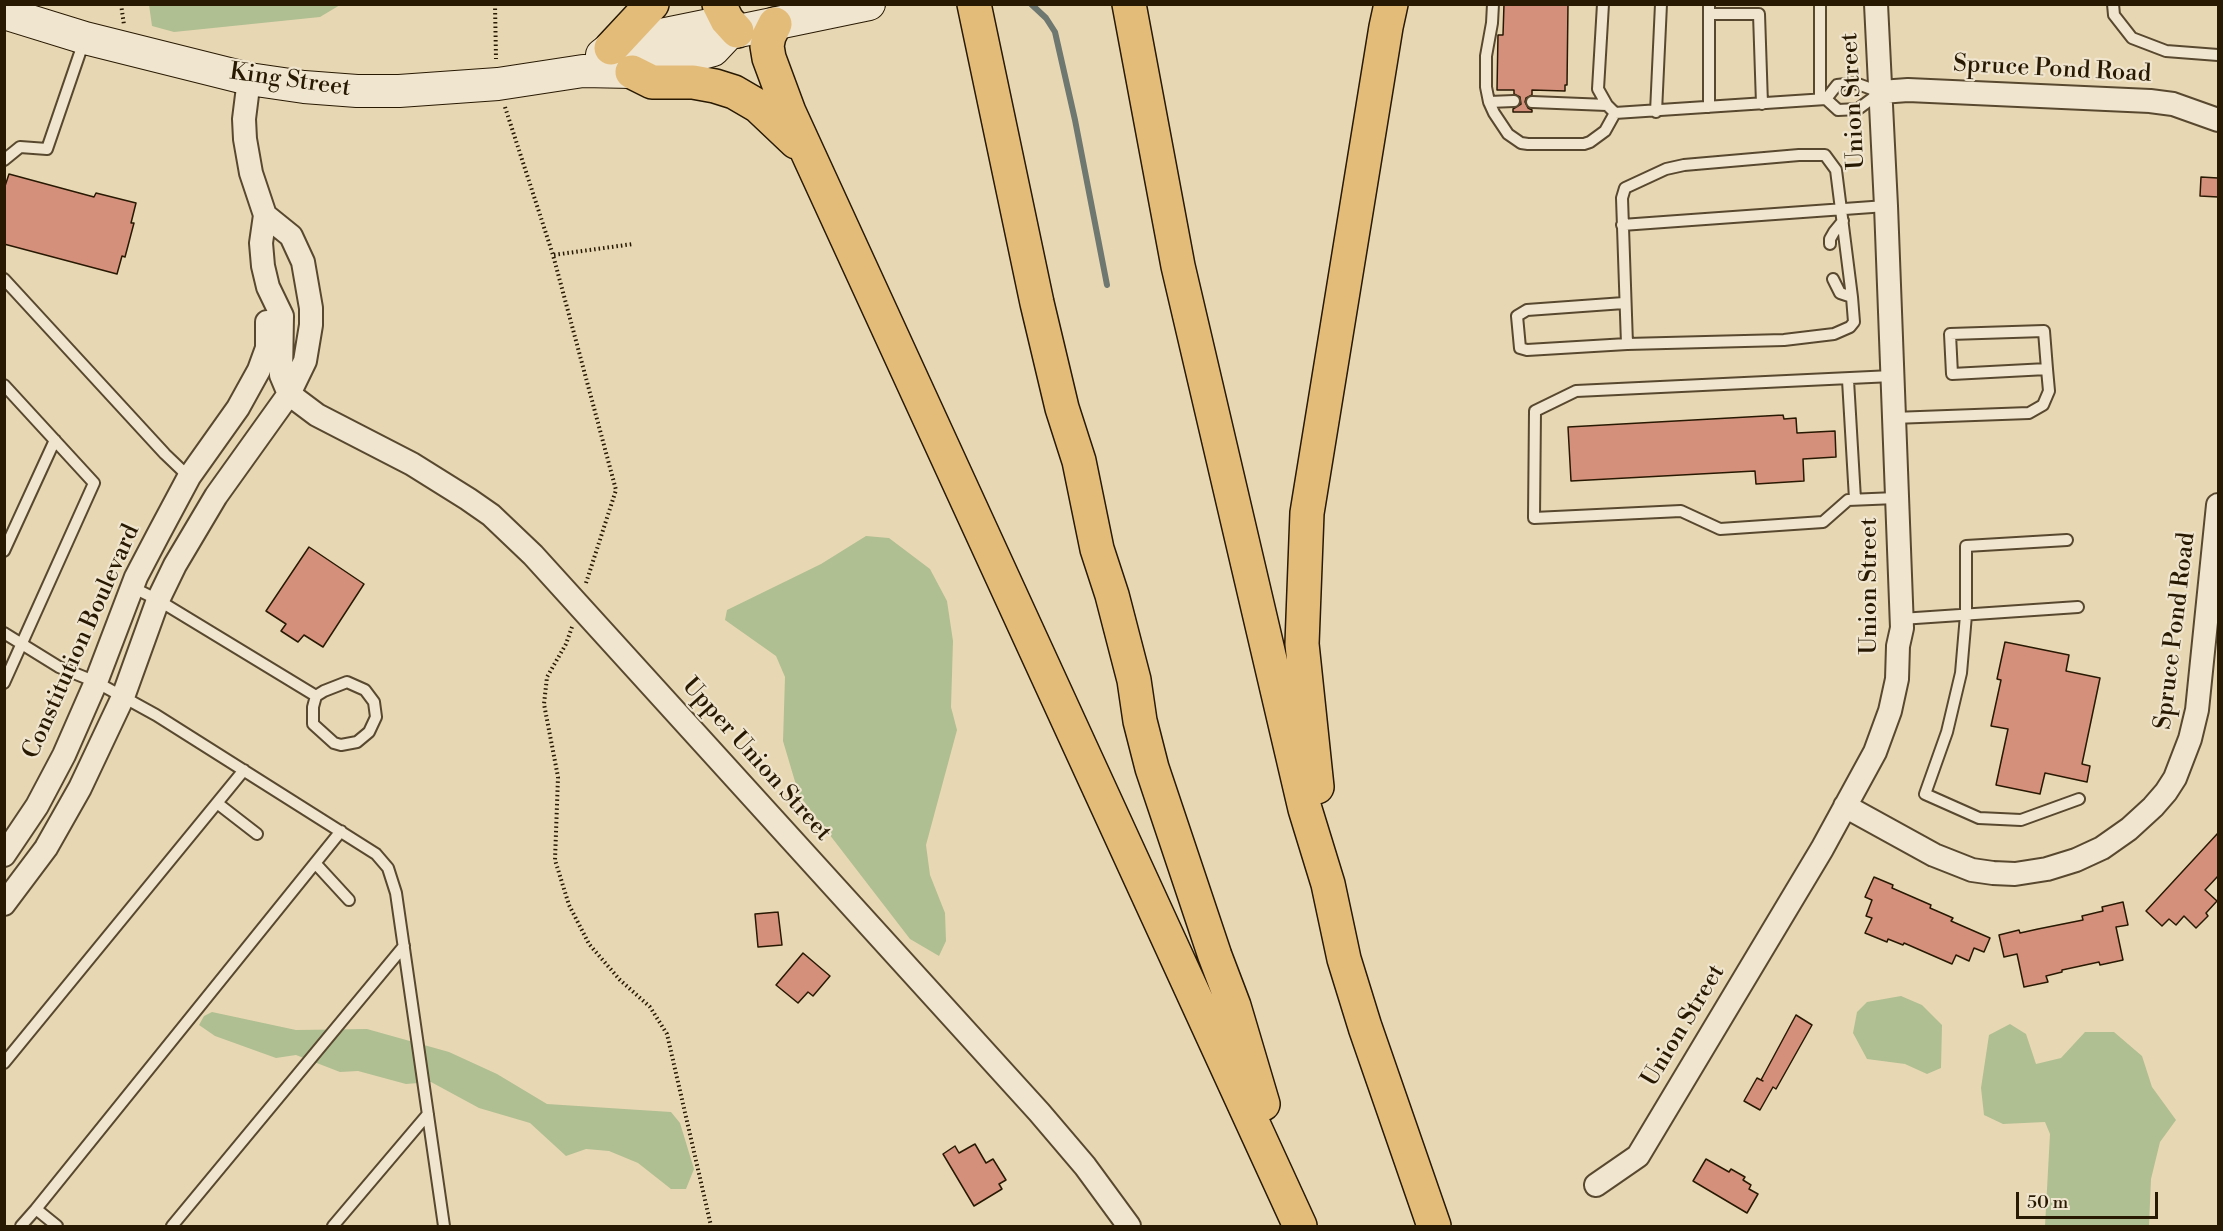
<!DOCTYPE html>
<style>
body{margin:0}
#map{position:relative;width:2223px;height:1231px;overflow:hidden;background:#e8d7b3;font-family:"Libre Bodoni",serif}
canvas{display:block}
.frame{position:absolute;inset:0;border:6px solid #281903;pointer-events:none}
.scale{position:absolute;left:2016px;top:1192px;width:142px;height:27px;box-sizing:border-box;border:3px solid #281903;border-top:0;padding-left:8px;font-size:18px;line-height:21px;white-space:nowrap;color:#281903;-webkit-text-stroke:4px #f0e5ce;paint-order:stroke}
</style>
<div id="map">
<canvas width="2223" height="1231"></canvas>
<div class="frame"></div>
<div class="scale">50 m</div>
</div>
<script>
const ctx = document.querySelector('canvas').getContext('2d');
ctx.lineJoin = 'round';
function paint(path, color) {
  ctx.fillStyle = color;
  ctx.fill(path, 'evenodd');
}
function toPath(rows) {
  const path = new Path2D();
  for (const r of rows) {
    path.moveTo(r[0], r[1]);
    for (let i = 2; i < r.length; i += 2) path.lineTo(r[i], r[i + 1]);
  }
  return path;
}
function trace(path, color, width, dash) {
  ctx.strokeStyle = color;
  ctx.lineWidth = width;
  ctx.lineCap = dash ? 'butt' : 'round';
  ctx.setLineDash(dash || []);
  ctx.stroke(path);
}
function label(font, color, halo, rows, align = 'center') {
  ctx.font = font + ' "Libre Bodoni",serif';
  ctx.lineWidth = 4.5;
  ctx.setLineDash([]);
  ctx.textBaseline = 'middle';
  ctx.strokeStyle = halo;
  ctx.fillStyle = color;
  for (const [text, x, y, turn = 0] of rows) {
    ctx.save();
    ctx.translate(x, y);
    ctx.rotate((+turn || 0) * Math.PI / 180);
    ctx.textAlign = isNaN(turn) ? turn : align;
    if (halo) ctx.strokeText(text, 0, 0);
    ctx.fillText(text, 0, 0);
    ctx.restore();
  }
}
const green = toPath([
 [149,5,149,4,340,5,320,17,174,32,152,26],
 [866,536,889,538,930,569,947,601,953,641,951,707,957,730,926,845,930,875,945,913,946,941,939,956,910,939,799,795,783,741,785,677,776,656,725,620,727,610,821,564],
 [1901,996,1922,1005,1942,1025,1941,1068,1927,1074,1905,1064,1867,1059,1853,1033,1857,1012,1867,1002],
 [212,1012,296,1030,367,1029,449,1052,497,1074,547,1104,671,1112,680,1123,694,1169,686,1189,671,1189,638,1163,609,1151,586,1149,566,1156,530,1123,479,1108,431,1082,406,1084,358,1071,340,1072,296,1055,276,1058,215,1036,199,1025,204,1016],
 [2010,1024,2026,1034,2036,1064,2061,1058,2085,1032,2114,1032,2142,1056,2152,1087,2176,1120,2160,1142,2151,1179,2149,1226,2045,1226,2050,1134,2045,1122,2003,1124,1984,1115,1981,1088,1989,1035]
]);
const stream = toPath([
 [1031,4,1046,18,1055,32,1075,120,1107,285]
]);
const building = toPath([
 [1504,4,1568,4,1567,85,1565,85,1565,91,1532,90,1532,95,1526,98,1525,102,1528,108,1532,110,1532,112,1513,112,1513,109,1521,104,1520,97,1514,94,1514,90,1497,90,1498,35,1503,35,1504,4],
 [9,174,94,197,96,193,136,203,131,223,134,223,125,257,122,256,117,274,4,244,4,189,9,174],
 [2201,177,2218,178,2218,197,2200,196,2201,177],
 [1783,415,1784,419,1796,418,1797,433,1835,431,1836,457,1803,459,1804,481,1756,484,1755,471,1571,481,1568,427,1783,415],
 [309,547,364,584,323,647,304,635,298,642,281,631,286,624,266,611,309,547],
 [2005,642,2069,655,2066,671,2100,678,2082,764,2090,766,2087,782,2045,773,2040,794,1996,785,2008,729,1991,726,2001,680,1997,679,2005,642],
 [2218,833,2218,876,2205,890,2217,901,2206,913,2208,916,2196,928,2184,916,2176,925,2169,919,2162,926,2146,911,2218,833],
 [1874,877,1893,885,1892,888,1931,905,1930,908,1953,918,1951,921,1990,938,1984,952,1974,948,1969,961,1956,955,1952,964,1904,943,1903,945,1888,939,1887,942,1865,933,1872,918,1866,916,1872,900,1865,897,1874,877],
 [2123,902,2128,925,2116,927,2123,960,2100,965,2099,962,2062,970,2062,972,2046,976,2048,982,2024,987,2017,954,2004,957,1999,935,2019,930,2020,933,2038,929,2083,920,2082,916,2103,911,2102,907,2123,902],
 [778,912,782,945,758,947,755,914,778,912],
 [803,953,830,976,813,996,808,992,798,1003,776,985,803,953],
 [1796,1015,1812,1025,1776,1089,1773,1087,1760,1110,1744,1101,1757,1078,1763,1081,1761,1080,1796,1015],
 [975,1144,986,1163,993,1159,1006,1180,999,1184,1002,1189,974,1206,943,1154,955,1146,959,1153,975,1144],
 [1706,1159,1729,1172,1731,1169,1745,1177,1743,1180,1751,1185,1749,1189,1758,1194,1747,1213,1693,1181,1706,1159]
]);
const path = toPath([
 [121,4,124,25],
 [495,4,496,59],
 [505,107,553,255],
 [586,583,616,490,553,255,633,244],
 [572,627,566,644,547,677,544,704,558,777,555,860,569,905,589,944,620,980,650,1007,667,1034,711,1226]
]);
const service = toPath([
 [1493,4,1492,23,1486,56,1486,87,1489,102,1494,113,1508,134,1521,143,1528,144,1584,144,1590,142,1605,131,1615,113],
 [1603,4,1598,89,1607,105,1615,113,1826,99,1838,110,1858,109,1881,92],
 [1709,4,1709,14,1759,14,1762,104],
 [2113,4,2114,15,2132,38,2166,51,2218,55],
 [1820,99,1820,4],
 [1826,99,1837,85,1855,83,1880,92],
 [1489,102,1514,101],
 [1532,102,1607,105],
 [1709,107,1709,14],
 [1656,112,1661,4],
 [1799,155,1825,155,1836,170,1852,297,1854,322,1850,327,1834,334,1784,340,1627,344,1622,198,1625,188,1666,169,1684,165,1799,155],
 [4,160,20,147,47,149,84,41],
 [1622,225,1886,206],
 [1830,244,1830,239,1834,232,1843,221],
 [4,279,165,454,189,477],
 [1833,279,1840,293,1852,297],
 [1624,303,1527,310,1517,316,1520,348,1527,350,1627,344],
 [1892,376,1576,391,1535,411,1534,518,1681,511,1720,529,1823,522,1848,500,1896,498],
 [1848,380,1855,499],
 [4,385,94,483,4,683],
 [1893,418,2029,413,2043,405,2049,391,2047,369,2044,331,1950,334,1952,374,2047,369],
 [2067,540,1966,546,1966,615,1961,673,1947,732,1925,794,1979,818,2021,820,2079,799],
 [4,551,55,440],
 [132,587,158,600,316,696,313,707,313,724,334,743,341,745,357,742,369,732,376,717,374,702,365,690,347,682,324,691,316,696],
 [1901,619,2078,607],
 [4,633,59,667,96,682,156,715,376,854,388,868,396,893,444,1226],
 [217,803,257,834],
 [315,863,349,900],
 [4,1063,244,770],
 [36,1209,341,831],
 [21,1226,36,1209,57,1226],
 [172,1226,404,946],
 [333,1226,428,1114]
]);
const minor = toPath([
 [249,79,244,119,245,139,251,173,265,215,261,243,263,266,268,287,282,316,281,375,289,394,317,415,412,464,468,499,491,515,533,555,1039,1112,1085,1166,1129,1226],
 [1881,92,1908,90,2150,101,2173,104,2218,120],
 [1845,806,1934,855,1972,870,1993,873,2015,874,2047,869,2076,860,2102,848,2129,829,2153,807,2166,792,2175,778,2190,739,2197,710,2218,505],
 [4,855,37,806,64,755,96,682,136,577,158,535,189,477,238,408,259,370,267,348,267,322],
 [4,904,46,848,80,788,123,697,158,600,175,565,216,496,289,394,305,361,311,325,311,308,303,262,291,236,265,215],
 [1596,1185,1638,1156,1822,849,1875,752,1890,711,1897,679,1898,646,1902,628,1886,206,1876,4]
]);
const secondary = toPath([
 [4,13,85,38,249,79,304,87,357,91,399,91,498,84,583,71,632,72,713,50,729,33,869,4],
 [602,55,611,48,656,36,710,25,729,33]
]);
const motorway = toPath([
 [719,4,727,20,737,31],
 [974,4,1037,303,1062,408,1079,461,1097,549,1112,595,1134,680,1140,721,1152,768,1215,956,1234,1006,1263,1104],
 [1129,4,1178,266,1305,809,1328,884,1344,959,1365,1027,1434,1226],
 [775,24,769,36,767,46,769,58,789,112,1300,1226],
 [611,48,652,4],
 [632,72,652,82,693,82,715,86,734,92,758,106,796,142],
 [1317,787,1302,644,1307,513,1386,27,1391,4]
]);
const streetNames = [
 ["Spruce Pond Road",2052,70,3],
 ["King Street",290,81,8],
 ["Union Street",1854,101,-93],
 ["Union Street",1870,586,-90],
 ["Spruce Pond Road",2176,631,-83],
 ["Constitution Boulevard",82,642,-66],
 ["Upper Union Street",756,760,48],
 ["Union Street",1684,1026,-59]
];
paint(green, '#afbf92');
trace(stream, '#6e7770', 6);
paint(building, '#d5907c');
trace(building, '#281903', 1.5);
trace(service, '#58482f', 14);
trace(minor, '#58482f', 26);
trace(secondary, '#281903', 34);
trace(motorway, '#281903', 36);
trace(path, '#281903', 4, [1.5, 3]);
trace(service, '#f0e5ce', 10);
trace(minor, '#f0e5ce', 22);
trace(secondary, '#f0e5ce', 32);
trace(motorway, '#e4bc7a', 33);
label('24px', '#281903', '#f0e5ce', streetNames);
</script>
